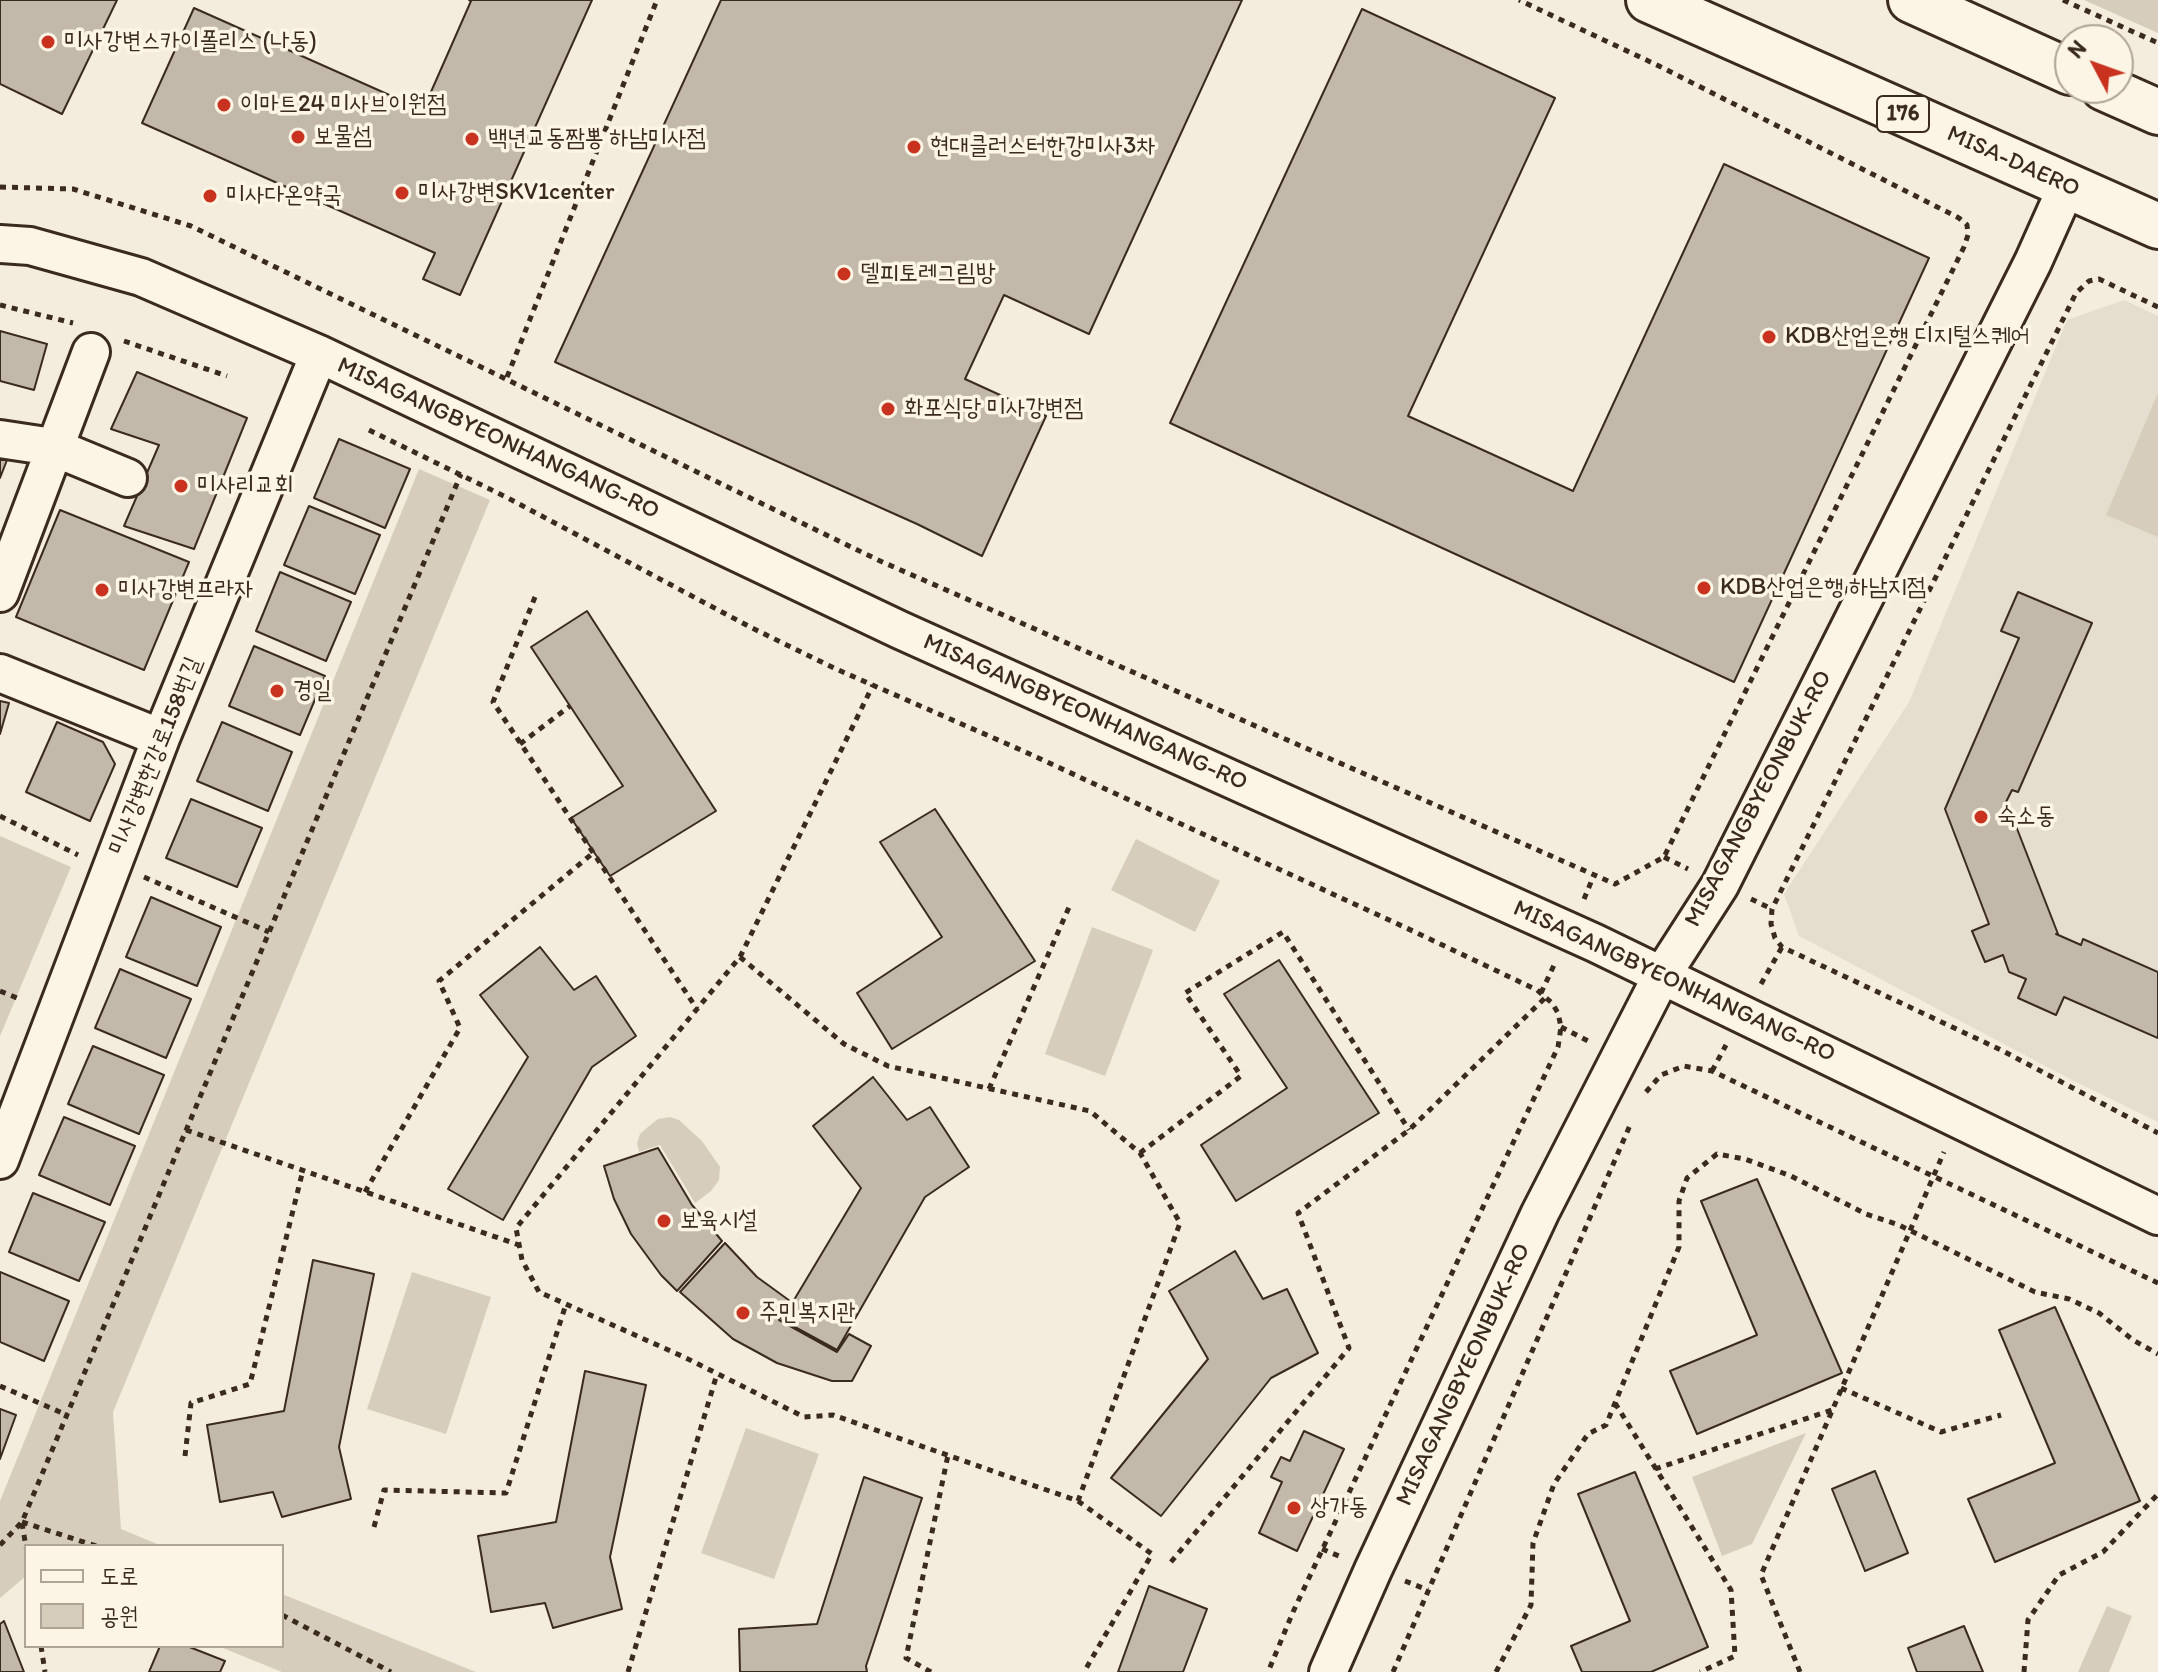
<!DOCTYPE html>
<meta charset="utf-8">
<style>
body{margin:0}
#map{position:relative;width:2158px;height:1672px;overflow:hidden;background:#f4eddd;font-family:Itim,"Poor Story",sans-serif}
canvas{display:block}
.legend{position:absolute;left:24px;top:1544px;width:260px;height:104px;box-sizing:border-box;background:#fcf5e5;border:2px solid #afa495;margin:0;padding:10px 14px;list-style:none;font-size:24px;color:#3b2a1e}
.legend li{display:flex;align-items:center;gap:16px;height:40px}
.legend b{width:40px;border:2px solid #afa495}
.north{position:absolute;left:2054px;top:24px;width:80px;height:80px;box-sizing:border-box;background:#fcf5e5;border:2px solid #afa495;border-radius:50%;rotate:311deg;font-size:22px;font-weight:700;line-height:32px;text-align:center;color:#3b2a1e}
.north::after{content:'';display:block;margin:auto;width:28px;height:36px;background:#c8321e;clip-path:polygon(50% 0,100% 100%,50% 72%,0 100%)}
</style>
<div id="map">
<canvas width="2158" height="1672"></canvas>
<ul class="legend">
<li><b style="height:10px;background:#fcf5e5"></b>도로</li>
<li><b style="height:22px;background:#d6cdbd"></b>공원</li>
</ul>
<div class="north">N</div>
</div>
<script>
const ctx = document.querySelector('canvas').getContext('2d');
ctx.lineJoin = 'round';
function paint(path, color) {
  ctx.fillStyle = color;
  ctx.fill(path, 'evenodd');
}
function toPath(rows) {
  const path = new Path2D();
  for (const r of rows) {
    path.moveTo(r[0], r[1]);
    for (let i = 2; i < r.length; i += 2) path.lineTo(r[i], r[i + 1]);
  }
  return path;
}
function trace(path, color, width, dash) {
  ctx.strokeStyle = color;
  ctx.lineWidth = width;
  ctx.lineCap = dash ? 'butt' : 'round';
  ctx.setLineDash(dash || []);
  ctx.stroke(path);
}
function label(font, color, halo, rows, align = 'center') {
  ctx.font = font + ' Itim,"Poor Story",sans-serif';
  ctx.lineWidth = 7;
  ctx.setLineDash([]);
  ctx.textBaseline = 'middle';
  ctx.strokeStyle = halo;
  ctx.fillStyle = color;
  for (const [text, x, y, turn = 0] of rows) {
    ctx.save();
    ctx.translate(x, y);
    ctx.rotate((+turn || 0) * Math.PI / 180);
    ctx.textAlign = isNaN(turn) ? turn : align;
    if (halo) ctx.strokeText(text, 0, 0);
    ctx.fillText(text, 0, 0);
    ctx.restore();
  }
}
const built = toPath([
 [2124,300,2158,316,2158,1122,2074,1081,1799,936,1784,894,1909,702,2067,320]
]);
const green = toPath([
 [2084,0,2158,0,2158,33],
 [2158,393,2158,537,2106,515],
 [419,469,490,500,113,1412,121,1529,162,1546,26,1546,26,1576,0,1598,0,1501],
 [0,836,71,867,0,1036],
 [1136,839,1220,881,1195,932,1111,890],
 [1092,927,1153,950,1105,1076,1045,1054],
 [670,1117,679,1120,702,1141,720,1167,719,1180,711,1191,695,1203,660,1145,639,1152,637,1143,640,1134,649,1126,658,1119],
 [412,1272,491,1297,446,1434,367,1409],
 [746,1428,819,1454,774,1579,701,1553],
 [1806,1433,1752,1544,1722,1556,1692,1477],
 [282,1594,476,1672,282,1672,218,1646,282,1646],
 [2107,1606,2132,1616,2109,1672,2078,1672]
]);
const building = toPath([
 [0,0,117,0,62,114,0,84,0,0],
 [469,0,592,0,460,295,423,279,435,253,142,123,194,8,423,110,471,1,469,0],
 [721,0,1242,0,1089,334,1004,295,965,379,1046,416,982,556,917,524,555,362,721,0],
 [1362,9,1555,98,1408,416,1573,491,1724,164,1929,258,1734,682,1170,423,1362,9],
 [0,331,47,344,34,390,0,381,0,331],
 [137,372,247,418,194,549,124,526,159,445,111,429,137,372],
 [339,439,410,469,385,528,314,498,339,439],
 [0,460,7,460,0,478,0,460],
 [309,506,380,535,355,594,284,565,309,506],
 [60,510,189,562,144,670,16,617,60,510],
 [280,572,351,602,326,661,256,631,280,572],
 [2018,592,2092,623,2018,792,2012,790,2005,804,2007,803,2058,934,2056,934,2081,945,2083,939,2158,972,2158,1038,2064,997,2056,1015,2018,998,2026,979,2009,972,2003,955,1985,962,1972,931,1989,924,1945,809,2019,638,2001,631,2018,592],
 [587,611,716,811,610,876,571,818,623,786,531,647,587,611],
 [254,646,325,676,300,735,229,706,254,646],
 [0,701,9,703,0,734,0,701],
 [57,722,103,742,115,764,90,821,26,792,57,722],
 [222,722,292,752,268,811,197,781,222,722],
 [191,799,262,828,237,887,166,858,191,799],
 [935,809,1035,961,892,1049,857,993,942,937,880,842,935,809],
 [151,897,221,927,197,986,126,957,151,897],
 [540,947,574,990,596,976,636,1036,592,1067,503,1220,448,1189,528,1057,480,995,540,947],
 [1279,960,1379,1113,1236,1201,1201,1145,1287,1088,1224,994,1279,960],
 [120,969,191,999,166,1058,95,1028,120,969],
 [93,1046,164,1075,139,1134,68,1104,93,1046],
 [873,1077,907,1120,930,1107,969,1167,925,1197,837,1350,782,1320,861,1188,813,1126,873,1077],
 [64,1117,135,1146,110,1205,39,1175,64,1117],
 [658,1148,692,1205,722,1241,677,1291,661,1275,631,1234,614,1199,604,1166,658,1148],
 [1757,1179,1842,1373,1697,1434,1670,1371,1757,1335,1701,1201,1757,1179],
 [33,1193,105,1222,79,1281,9,1252,33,1193],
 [725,1243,757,1277,790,1301,779,1320,837,1352,849,1334,871,1346,852,1381,832,1381,777,1363,757,1352,733,1339,680,1292,725,1243],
 [1235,1251,1263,1299,1287,1289,1318,1353,1271,1378,1161,1516,1111,1478,1208,1359,1169,1291,1235,1251],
 [313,1260,374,1274,339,1447,351,1499,282,1517,273,1492,220,1502,207,1425,284,1411,313,1260],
 [0,1272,69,1301,44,1361,0,1342,0,1272],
 [2055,1307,2140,1501,1995,1562,1968,1499,2055,1463,1999,1330,2055,1307],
 [585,1371,646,1385,610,1557,622,1609,553,1628,545,1603,491,1612,478,1536,556,1522,585,1371],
 [0,1409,16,1415,0,1459,0,1409],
 [1304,1431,1344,1449,1297,1551,1259,1533,1282,1482,1271,1477,1281,1457,1290,1461,1304,1431],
 [1875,1471,1908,1553,1865,1571,1832,1489,1875,1471],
 [1635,1472,1708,1647,1651,1672,1582,1672,1571,1646,1630,1621,1578,1494,1635,1472],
 [864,1477,922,1498,866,1666,867,1672,740,1672,739,1629,817,1624,864,1477],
 [1149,1586,1207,1609,1183,1672,1118,1672,1149,1586],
 [4,1621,24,1672,0,1672,0,1624,4,1621],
 [1964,1626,1983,1672,1917,1672,1908,1648,1964,1626],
 [160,1646,187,1646,225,1661,220,1672,149,1672,160,1646]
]);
const path = toPath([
 [2063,0,2158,43],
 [0,187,73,189,191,226,878,560,1615,884,1664,857,1964,247,1968,235,1967,225,1959,218,1659,66,1519,0],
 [0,305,73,323],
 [2158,307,2099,279,2089,281,2076,293,1772,909,1771,924,1775,938,1782,947,2001,1050,2158,1133],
 [124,341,227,376],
 [507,377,657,0],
 [369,430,506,497,752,628,836,669,1021,750,1415,932,1537,990,1552,1003,1558,1013,1561,1027,1558,1047,1293,1612,1268,1672],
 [535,597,493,702,697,1009],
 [520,744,570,706],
 [0,816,78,855],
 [1664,857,1688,869],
 [144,877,269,932],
 [1584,899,1594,875],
 [1751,899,1772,909],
 [740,957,844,1044,888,1066,1090,1111,1140,1153,1180,1223,1078,1501,833,1415,804,1417,684,1357,539,1292,522,1260,516,1228,740,957,873,685],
 [1761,984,1782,947],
 [0,991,22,1000],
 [1541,993,1555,963],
 [1561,1027,1588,1041],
 [1712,1071,1726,1045],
 [989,1089,1070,905],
 [1646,1092,1661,1075,1684,1066,1712,1071,2158,1283],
 [186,1130,519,1245],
 [1140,1153,1241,1076,1185,993,1283,932,1409,1130],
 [365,1192,460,1028,439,981,593,853],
 [0,1386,67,1415],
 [1841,1388,1941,1432,2001,1415],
 [1615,1403,1731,1590,1735,1656,1700,1672],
 [185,1456,191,1403,250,1384,303,1170],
 [1655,1469,1832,1410],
 [1078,1501,1152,1554,1084,1672],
 [22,1522,96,1546],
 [22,1523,26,1547],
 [374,1527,384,1490,506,1493,566,1304],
 [0,1545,22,1522,461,474],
 [1322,1549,1339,1556],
 [1171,1562,1349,1348,1298,1213,1409,1130,1546,997],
 [1405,1581,1428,1590],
 [282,1615,391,1672],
 [41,1646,45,1672],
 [628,1672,717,1374],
 [931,1672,906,1658,948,1455],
 [1393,1672,1631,1123],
 [1496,1672,1531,1605,1533,1543,1554,1484,1588,1434,1606,1425,1679,1247,1679,1201,1687,1178,1717,1154,1745,1159,1791,1176,1866,1214,1899,1225,2035,1292,2069,1299,2099,1313,2133,1340,2158,1354],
 [1800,1672,1761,1575,1944,1152],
 [2024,1672,2028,1620,2059,1575,2103,1552,2158,1494]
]);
const minor = toPath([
 [0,244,30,246,141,277,319,354,900,630,1595,943,2158,1216],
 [0,439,53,447,128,478],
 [0,593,91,352],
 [0,673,161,738],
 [0,1160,161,738,319,354],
 [1328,1672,1373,1570,1540,1213,1662,975,1720,885,2033,262,2067,186]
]);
const major = toPath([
 [1649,0,2158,226],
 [1911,0,2070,72],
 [2104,88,2158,112]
]);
const markers = [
 [48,42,8,"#c8321e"],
 [224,105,8,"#c8321e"],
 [298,137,8,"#c8321e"],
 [472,139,8,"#c8321e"],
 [914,147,8,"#c8321e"],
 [402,193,8,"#c8321e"],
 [210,196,8,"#c8321e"],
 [844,274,8,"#c8321e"],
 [1769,337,8,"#c8321e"],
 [888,409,8,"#c8321e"],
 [181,486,8,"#c8321e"],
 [1704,588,8,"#c8321e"],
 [102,590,8,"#c8321e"],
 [277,691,8,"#c8321e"],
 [1981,817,8,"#c8321e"],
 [664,1221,8,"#c8321e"],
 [743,1313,8,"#c8321e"],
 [1294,1508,8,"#c8321e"]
];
const shields = [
 [1903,114,52]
];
const shieldNames = [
 ["176",1903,114]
];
const poiNames = [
 ["미사강변스카이폴리스 (나동)",64,42],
 ["이마트24 미사브이원점",240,105],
 ["보물섬",314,137],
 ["백년교동짬뽕 하남미사점",488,139],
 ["현대클러스터한강미사3차",930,147],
 ["미사강변SKV1center",418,193],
 ["미사다온약국",226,196],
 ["델피토레그림방",860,274],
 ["KDB산업은행 디지털스퀘어",1785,337],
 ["화포식당 미사강변점",904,409],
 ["미사리교회",197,486],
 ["KDB산업은행 하남지점",1720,588],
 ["미사강변프라자",118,590],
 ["경일",293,691],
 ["숙소동",1997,817],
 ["보육시설",680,1221],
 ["주민복지관",759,1313],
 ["상가동",1310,1508]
];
const streetNames = [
 ["MISA-DAERO",2013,162,24],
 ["MISAGANGBYEONHANGANG-RO",498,439,25],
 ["MISAGANGBYEONHANGANG-RO",1085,713,24],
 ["미사강변한강로158번길",156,756,-68],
 ["MISAGANGBYEONBUK-RO",1759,799,-62],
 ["MISAGANGBYEONHANGANG-RO",1674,982,25],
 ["MISAGANGBYEONBUK-RO",1464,1375,-65]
];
paint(built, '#e5ddce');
paint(green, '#d6cdbd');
paint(building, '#c3b9aa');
trace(building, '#3b2a1e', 2);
trace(minor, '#3b2a1e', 42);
trace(major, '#3b2a1e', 50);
trace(path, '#3b2a1e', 5, [6, 6]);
trace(minor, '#fcf5e5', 36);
trace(major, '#fcf5e5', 44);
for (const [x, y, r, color] of markers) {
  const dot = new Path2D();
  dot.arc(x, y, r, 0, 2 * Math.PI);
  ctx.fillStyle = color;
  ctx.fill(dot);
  trace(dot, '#fcf5e5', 3);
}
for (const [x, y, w] of shields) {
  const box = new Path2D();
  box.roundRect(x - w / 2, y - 18, w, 36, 6);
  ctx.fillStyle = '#fcf5e5';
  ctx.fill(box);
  trace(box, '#3b2a1e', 2);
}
label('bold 22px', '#3b2a1e', null, shieldNames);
label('24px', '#3b2a1e', '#fcf5e5', poiNames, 'left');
label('24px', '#3b2a1e', '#fcf5e5', streetNames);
</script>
